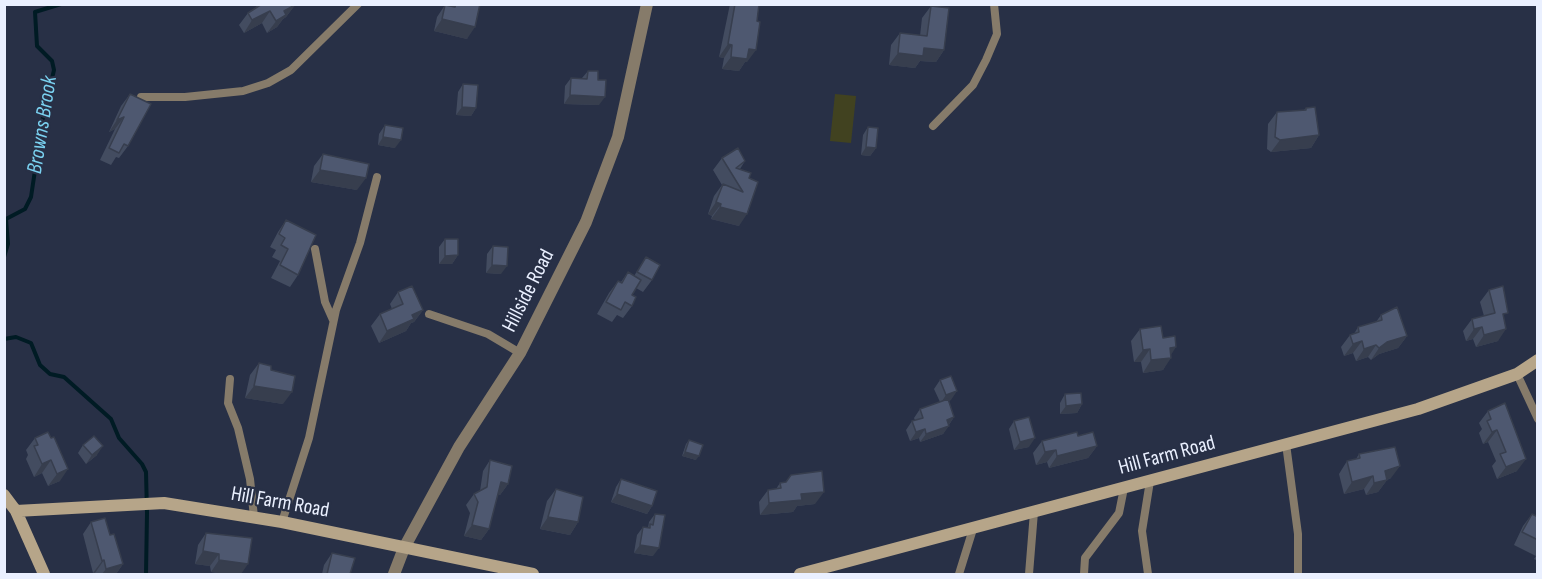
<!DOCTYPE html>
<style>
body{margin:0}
#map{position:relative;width:1542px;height:579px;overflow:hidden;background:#283046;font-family:"Sofia Sans Condensed",sans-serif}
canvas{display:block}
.frame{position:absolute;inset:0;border:6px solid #eaf0ff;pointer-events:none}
</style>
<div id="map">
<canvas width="1542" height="579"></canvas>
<div class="frame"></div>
</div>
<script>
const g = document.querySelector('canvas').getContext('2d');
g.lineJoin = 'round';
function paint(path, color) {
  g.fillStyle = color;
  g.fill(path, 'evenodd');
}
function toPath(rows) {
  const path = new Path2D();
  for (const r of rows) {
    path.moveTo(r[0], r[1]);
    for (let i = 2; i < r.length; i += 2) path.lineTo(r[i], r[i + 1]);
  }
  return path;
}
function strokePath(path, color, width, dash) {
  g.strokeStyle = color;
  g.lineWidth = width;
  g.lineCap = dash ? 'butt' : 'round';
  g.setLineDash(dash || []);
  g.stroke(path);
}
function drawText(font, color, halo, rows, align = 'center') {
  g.font = font + ' "Sofia Sans Condensed",sans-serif';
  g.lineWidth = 4.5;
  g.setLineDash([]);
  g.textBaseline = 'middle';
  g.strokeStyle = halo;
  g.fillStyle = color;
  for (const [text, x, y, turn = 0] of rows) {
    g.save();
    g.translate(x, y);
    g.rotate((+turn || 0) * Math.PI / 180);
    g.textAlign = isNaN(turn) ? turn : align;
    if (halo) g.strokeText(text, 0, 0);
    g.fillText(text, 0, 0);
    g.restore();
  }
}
const green = toPath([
 [835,94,856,96,851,143,830,141]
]);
const stream = toPath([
 [4,257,8,244,6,219,25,209,31,197,43,117,54,70,52,61,37,46,35,12,61,4],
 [4,339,16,337,31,343,40,365,50,374,64,377,111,419,119,438,142,464,146,472,147,513,146,574]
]);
const service = toPath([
 [141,97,185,97,243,91,268,83,291,70,358,4],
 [933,126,973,85,986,60,997,34,994,4],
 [315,249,325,302,333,320],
 [429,314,488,334,520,353],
 [1517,374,1538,419],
 [230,379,228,403,238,428,250,479,254,517],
 [1286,444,1298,534,1298,574],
 [282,522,309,438,336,310,360,243,377,177],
 [959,574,973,529],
 [1029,574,1034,512],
 [1084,574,1085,558,1119,513,1124,488],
 [1148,574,1142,531,1150,481]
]);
const minor = toPath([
 [394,574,404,548,459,447,520,353,586,222,618,137,647,4]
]);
const secondary = toPath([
 [4,495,16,511,44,574],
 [16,511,164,503,282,522,533,574],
 [800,574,1418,409,1517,374,1538,360]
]);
const wall = toPath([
 [255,4,294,4,295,5,286,17,283,19,277,27,267,33,262,23,244,33,239,25,248,13,257,7],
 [450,4,480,4,467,39,434,31,437,17,445,5,450,6],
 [730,4,759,4,747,62,745,62,739,71,722,69,724,58,719,57],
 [931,6,944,50,936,62,920,61,915,68,889,65,891,45,900,33,920,36,922,18],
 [588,71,598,80,599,105,564,104,565,86,571,78,582,78],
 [463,84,476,108,471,116,456,115,458,92],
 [130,94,128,146,119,158,116,157,111,165,100,160,115,129,109,132,121,106],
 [1306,108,1319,135,1311,148,1271,152,1267,149,1268,124,1277,112,1304,110],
 [385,125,395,148,378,145,379,134],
 [868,127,876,148,870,156,861,155,863,135],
 [323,154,357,190,311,182,314,166],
 [722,158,745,161,740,169,749,178,739,226,711,219,712,216,708,214,714,196,722,185,713,170],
 [286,220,298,275,290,287,271,278,280,261,272,257,276,250,270,247,278,232],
 [445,239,458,255,452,264,439,264,439,247],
 [493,246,501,274,486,273,487,254],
 [646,257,652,280,643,292,636,288,632,295,632,306,623,318,617,315,612,322,597,314,609,293,618,281,621,282,628,272,634,276],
 [1489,290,1504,319,1498,341,1476,347,1473,339,1466,341,1463,331,1472,319,1484,316,1480,302],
 [398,292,423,310,414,322,411,323,406,331,379,343,371,326,380,314,392,309,390,304],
 [1381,315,1407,336,1398,348,1379,354,1371,360,1368,357,1356,361,1353,353,1344,356,1341,347,1350,335,1354,334,1358,327,1376,322],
 [1140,329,1163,338,1171,355,1163,370,1143,373,1141,362,1134,362,1131,341],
 [259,363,271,370,283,404,245,398,250,375],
 [940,380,951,400,948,401,954,417,943,434,920,442,919,438,910,441,906,430,912,421,915,420,914,418,920,409,940,402,934,389],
 [1065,394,1082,404,1077,413,1060,414,1060,403],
 [1488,411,1517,471,1497,479,1492,466,1496,461,1488,442,1483,444,1479,433,1482,429,1479,423],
 [1014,421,1029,447,1014,450,1009,429],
 [48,432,60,481,48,486,42,473,34,477,26,459,28,455,26,450,35,438],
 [1078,436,1097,446,1088,458,1049,468,1047,462,1036,465,1033,453,1042,441],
 [689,440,696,460,682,456,686,444],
 [83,445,97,455,86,464,78,453],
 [1359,454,1391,478,1387,480,1378,492,1366,495,1364,489,1344,494,1339,474,1347,461,1356,459],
 [490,460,508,484,500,495,498,494,489,529,481,540,464,536,470,513,466,505,474,494,480,491,483,471],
 [621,479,652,506,647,514,611,502,616,487],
 [780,483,815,504,797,506,793,512,760,515,759,502,768,490,776,489],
 [556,489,578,522,570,535,540,529,547,501],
 [655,514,653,556,634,553,637,535,643,527,648,528,649,522],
 [1532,514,1538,517,1538,561,1534,559,1536,556,1514,545,1523,526],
 [91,522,110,535,123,564,116,574,96,574,95,573,93,573,83,534],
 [206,533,241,574,226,574,211,572,210,566,195,564,198,545],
 [332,553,350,574,322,574,324,565]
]);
const shadedWall = toPath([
 [295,5,286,17,283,19,277,27,267,33,284,11],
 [270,11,262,23,244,33,252,20],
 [442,19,475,27,467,39,434,31],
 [728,44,732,45,724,58,719,57],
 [924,48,944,50,936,62,920,61,915,68,889,65,898,53],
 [749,49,756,50,747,62,745,62,739,71,722,69,731,57],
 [570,95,605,97,599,105,564,104],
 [462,107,476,108,471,116,456,115],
 [124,117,115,129,109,132,117,120],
 [1319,135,1311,148,1271,152,1280,140],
 [383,137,401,140,395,148,378,145],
 [866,147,876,148,870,156,861,155],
 [320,170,366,178,357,190,311,182],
 [716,202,721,204,712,216,708,214],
 [720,207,747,214,739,226,711,219],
 [458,255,452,264,439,264,445,256],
 [492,265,507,266,501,274,486,273],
 [423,310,414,322,411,323,406,331,379,343,387,331,412,315],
 [1482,327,1473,339,1466,341,1474,329],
 [1506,329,1498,341,1476,347,1484,335],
 [1407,336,1398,348,1379,354,1371,360,1379,348,1387,342],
 [1362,341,1353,353,1344,356,1353,344],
 [1376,345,1368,357,1356,361,1364,349],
 [1176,347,1169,358,1171,358,1163,370,1143,373,1151,360,1170,348],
 [1150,349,1141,362,1134,362,1143,350],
 [254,386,292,392,283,404,245,398],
 [957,391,951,400,940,404,946,395],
 [1082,404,1077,413,1060,414,1066,406],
 [954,417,948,426,947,420],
 [949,426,943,434,920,442,926,434],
 [925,429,919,438,910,441,916,432],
 [1497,430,1488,442,1483,444,1492,432],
 [1035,438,1029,447,1014,450,1020,442],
 [103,446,97,455,86,464,92,455],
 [1097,446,1088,458,1049,468,1057,456],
 [1056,450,1047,462,1036,465,1045,452],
 [685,452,699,456,696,460,682,456],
 [1526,459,1517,471,1497,479,1506,467],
 [51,460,42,473,34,477,42,464],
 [1400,466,1391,478,1384,481,1387,480,1378,492,1366,495,1374,483,1385,471],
 [68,469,60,481,48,486,57,474],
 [1373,476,1364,489,1344,494,1352,482],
 [501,482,508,484,500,495,493,493],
 [824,492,815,504,797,506,793,512,760,515,769,503,801,494],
 [617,494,652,506,647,514,611,502],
 [548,517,578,522,570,535,540,529],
 [472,525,489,529,481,540,464,536],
 [640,545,659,548,653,556,634,553],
 [203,551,219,554,210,566,195,564],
 [104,560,95,573,93,573,102,561],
 [219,560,248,564,241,574,226,574,211,572],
 [123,564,116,574,102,574,106,569]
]);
const building = toPath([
 [262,4,294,4,295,5,284,11,286,15,276,21,270,11,252,20,248,13,262,4],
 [456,4,480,4,475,27,442,19,445,5,455,7,456,4],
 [735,4,759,4,757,21,760,22,756,50,749,49,747,59,731,57,732,45,728,44,735,4],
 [931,6,949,8,944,50,924,48,923,56,898,53,900,33,927,36,931,6],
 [588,71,598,71,598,80,606,80,605,97,570,95,571,78,587,79,588,71],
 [463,84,478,85,476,108,462,107,463,84],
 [130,94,151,104,128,146,124,144,119,153,109,148,124,117,117,120,130,94],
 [1315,107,1319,135,1280,140,1275,137,1277,112,1306,110,1306,108,1315,107],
 [385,125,403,128,401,140,383,137,385,125],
 [868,127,878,128,876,148,866,147,868,127],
 [738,148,745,161,736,168,751,173,749,178,758,182,747,214,720,207,721,204,716,202,723,184,743,192,722,158,738,148],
 [323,154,369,164,366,178,320,170,323,154],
 [286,220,316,235,298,275,280,265,288,249,281,245,285,238,279,234,286,220],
 [445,239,458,239,458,255,445,256,445,239],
 [493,246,508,247,507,266,492,265,493,246],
 [646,257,660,265,652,280,637,272,646,257],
 [628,272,641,280,632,295,636,297,632,306,625,302,621,310,606,302,618,281,622,283,628,272],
 [412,286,423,310,412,315,414,319,387,331,380,314,403,304,398,292,412,286],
 [1503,286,1508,313,1503,314,1506,329,1484,335,1482,327,1474,329,1472,319,1495,313,1489,290,1503,286],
 [1397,307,1407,336,1387,342,1379,348,1376,345,1364,349,1362,341,1353,344,1350,335,1359,332,1358,327,1382,320,1381,315,1397,307],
 [1161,326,1163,338,1175,336,1176,347,1170,348,1171,358,1151,360,1150,349,1143,350,1140,329,1161,326],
 [259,363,271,366,271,370,295,376,292,392,254,386,259,363],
 [951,376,957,391,946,395,940,380,951,376],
 [1081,393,1082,404,1066,406,1065,394,1081,393],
 [948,399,954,417,947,420,949,426,926,434,925,429,916,432,912,421,923,418,920,409,948,399],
 [1505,403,1526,459,1506,467,1500,454,1506,452,1497,430,1492,432,1487,421,1491,419,1488,411,1505,403],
 [1029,417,1035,438,1020,442,1014,421,1029,417],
 [48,432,51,438,54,437,68,469,57,474,51,460,42,464,34,446,38,445,35,438,48,432],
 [1077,432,1078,436,1093,432,1097,446,1057,456,1056,450,1045,452,1042,441,1077,432],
 [94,436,103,446,92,455,83,445,94,436],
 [689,440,703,445,699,456,685,452,689,440],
 [1395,447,1400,466,1385,471,1387,480,1374,483,1373,476,1352,482,1347,461,1360,458,1359,454,1395,447],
 [490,460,512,466,508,484,501,482,489,529,472,525,478,502,474,494,487,487,490,460],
 [822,471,824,492,801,494,802,500,769,503,768,490,781,488,780,483,786,482,791,475,822,471],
 [621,479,657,491,652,506,617,494,621,479],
 [556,489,583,497,578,522,548,517,556,489],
 [655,514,665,515,659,548,640,545,643,527,650,528,650,524,653,525,655,514],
 [1532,514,1538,517,1538,540,1522,532,1532,514],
 [105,518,110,535,114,534,123,564,106,569,104,560,102,561,91,522,105,518],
 [206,533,252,538,248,564,219,560,219,554,203,551,206,533],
 [332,553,355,558,350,574,327,574,332,553]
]);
const streetNames = [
 ["Hillside Road",529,291,-63],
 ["Hill Farm Road",1167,456,-15],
 ["Hill Farm Road",280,503,10]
];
const waterNames = [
 ["Browns Brook",43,125,-81]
];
paint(green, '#414220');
strokePath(stream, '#001b24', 4);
strokePath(service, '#867b6a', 8);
strokePath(minor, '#867b6a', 12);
strokePath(secondary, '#b6a589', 12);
paint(wall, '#434c60');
paint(shadedWall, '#373e4e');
paint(building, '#4e5870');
strokePath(building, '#373e4e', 1.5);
drawText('21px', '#eaf0ff', '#283046', streetNames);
drawText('italic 22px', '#7ad1f0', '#283046', waterNames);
</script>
